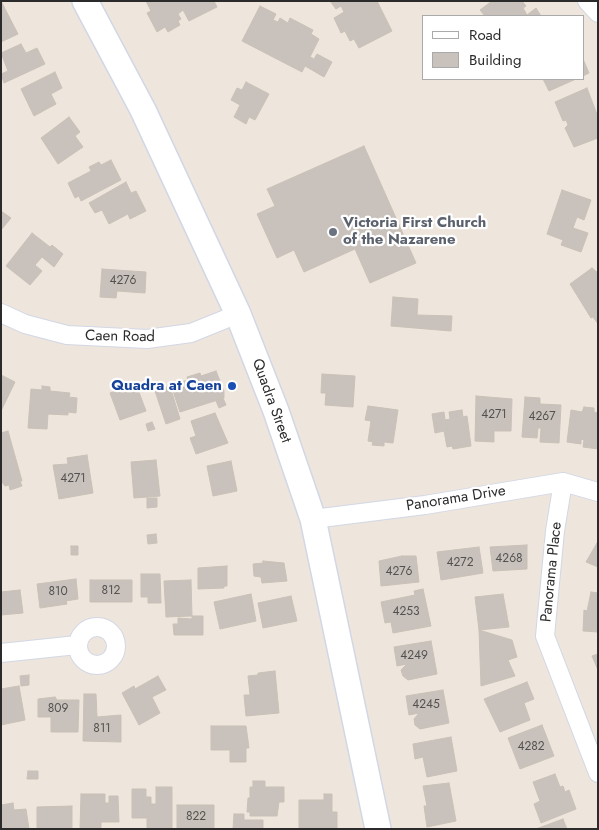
<!DOCTYPE html>
<style>
body{margin:0}
#map{position:relative;width:599px;height:830px;overflow:hidden;background:#eee5dd;font-family:Jost,sans-serif}
canvas{display:block}
.frame{position:absolute;inset:0;border:2px solid #2b2b2b;pointer-events:none}
.legend{position:absolute;left:422px;top:15px;width:162px;height:65px;box-sizing:border-box;background:#fff;border:1px solid #aaa;margin:0;padding:6px 9px;list-style:none;font-size:15px;color:#2b2b2b}
.legend li{display:flex;align-items:center;gap:10px;height:25px}
.legend b{width:25px;border:1px solid #aaa}
</style>
<div id="map">
<canvas width="599" height="830"></canvas>
<div class="frame"></div>
<ul class="legend">
<li><b style="height:6px;background:#fff"></b>Road</li>
<li><b style="height:14px;background:#c9c2bc"></b>Building</li>
</ul>
</div>
<script>
const g = document.querySelector('canvas').getContext('2d');
g.lineJoin = 'round';
function paint(path, color) {
  g.fillStyle = color;
  g.fill(path, 'evenodd');
}
function toPath(rows) {
  const path = new Path2D();
  for (const r of rows) {
    if (r.length === 3) {
      path.moveTo(r[0] + r[2], r[1]);
      path.arc(r[0], r[1], r[2], 0, 2 * Math.PI);
      continue;
    }
    path.moveTo(r[0], r[1]);
    for (let i = 2; i < r.length; i += 2) path.lineTo(r[i], r[i + 1]);
  }
  return path;
}
function strokePath(path, color, width, dash) {
  g.strokeStyle = color;
  g.lineWidth = width;
  g.lineCap = dash ? 'butt' : 'round';
  g.setLineDash(dash || []);
  g.stroke(path);
}
function drawText(font, color, halo, rows, align = 'center') {
  g.font = font + ' Jost,sans-serif';
  g.lineWidth = 4.5;
  g.setLineDash([]);
  g.textBaseline = 'middle';
  g.strokeStyle = halo;
  g.fillStyle = color;
  for (const [text, x, y, turn = 0] of rows) {
    g.save();
    g.translate(x, y);
    g.rotate((+turn || 0) * Math.PI / 180);
    g.textAlign = isNaN(turn) ? turn : align;
    if (halo) g.strokeText(text, 0, 0);
    g.fillText(text, 0, 0);
    g.restore();
  }
}
const building = toPath([
 [146,1,214,1,217,7,189,21,183,10,178,14,181,19,178,21,180,25,168,32,165,27,157,32,147,13,151,11,146,1],
 [330,1,377,1,392,31,359,48,354,39,350,41,345,31,341,33,334,18,344,12,341,6,336,9,330,1],
 [492,1,522,1,526,6,523,8,527,15,536,8,541,16,485,16,480,10,492,1],
 [2,3,18,34,1,42,1,4,2,3],
 [260,6,276,14,273,20,278,22,280,18,288,23,290,18,313,30,311,34,319,39,310,57,314,59,317,54,332,62,324,77,305,66,302,72,242,41,260,6],
 [21,44,26,53,37,48,45,64,4,83,1,74,8,71,1,53,21,44],
 [583,59,589,73,583,76,583,59],
 [55,72,62,88,51,94,56,104,34,116,21,89,55,72],
 [543,79,576,79,549,91,543,79],
 [246,82,269,94,255,120,249,117,246,124,234,117,240,105,231,100,237,88,242,90,246,82],
 [587,88,598,117,598,138,574,147,565,128,568,125,566,120,563,121,555,102,587,88],
 [69,117,80,132,75,136,83,147,58,164,41,138,69,117],
 [364,146,416,263,370,283,355,249,304,272,294,250,277,258,257,214,275,206,267,189,364,146],
 [111,160,121,180,81,201,79,196,75,198,68,183,91,171,89,167,99,162,101,165,111,160],
 [126,182,131,193,136,191,146,211,130,219,128,214,109,224,102,210,95,213,89,203,126,182],
 [562,190,591,200,584,220,577,217,573,228,588,233,581,252,561,245,563,240,547,234,562,190],
 [1,211,11,218,1,230,1,211],
 [32,233,50,247,52,245,63,254,54,267,42,257,35,265,42,271,30,285,6,266,32,233],
 [592,268,598,273,598,324,593,317,591,318,570,284,592,268],
 [102,269,146,272,145,293,117,291,116,298,100,297,102,269],
 [393,297,418,299,417,315,452,316,451,331,391,326,393,297],
 [216,371,224,391,224,398,180,412,171,385,188,380,187,377,200,373,201,376,216,371],
 [322,374,355,376,353,407,325,405,326,393,321,393,322,374],
 [1,375,15,382,1,411,1,375],
 [132,382,136,384,146,411,120,420,110,393,125,388,127,384,132,382],
 [42,386,50,387,50,391,70,393,69,397,77,398,76,413,68,412,68,415,48,414,47,429,28,428,31,389,42,390,42,386],
 [170,386,180,419,166,424,155,391,170,386],
 [476,396,512,399,511,431,494,431,494,442,475,441,476,396],
 [525,397,540,398,540,404,561,405,559,443,540,442,541,428,538,428,537,438,522,437,525,397],
 [223,398,226,405,219,408,216,401,223,398],
 [368,406,398,410,393,443,384,442,384,446,372,445,373,442,368,441,371,421,365,420,368,406],
 [584,407,594,408,594,412,598,413,598,449,583,447,584,440,581,439,581,444,567,442,571,410,582,412,584,407],
 [462,410,463,417,467,416,471,446,453,449,452,446,447,447,444,431,435,433,432,414,444,412,445,420,450,419,449,412,462,410],
 [215,413,228,443,196,454,190,438,196,436,191,421,215,413],
 [152,422,155,429,148,431,146,424,152,422],
 [8,431,22,481,20,481,22,486,10,490,9,485,5,486,1,481,1,433,8,431],
 [87,455,93,493,59,499,53,465,68,464,67,458,87,455],
 [156,460,160,496,134,498,131,462,156,460],
 [231,461,237,491,213,496,207,466,231,461],
 [147,498,157,498,157,507,147,508,147,498],
 [156,534,157,543,148,544,147,535,156,534],
 [597,543,598,543,598,567,586,562,597,543],
 [527,545,527,569,493,571,490,547,527,545],
 [71,546,78,546,78,555,71,555,71,546],
 [479,547,483,573,441,580,437,552,479,547],
 [402,556,416,556,419,582,381,586,379,561,402,556],
 [263,561,284,563,287,581,262,583,261,577,254,576,253,564,263,563,263,561],
 [227,566,227,586,224,586,224,588,198,589,198,568,227,566],
 [141,574,160,574,161,603,148,603,148,597,141,597,141,574],
 [76,579,78,599,66,601,67,604,40,608,37,584,76,579],
 [90,580,132,580,132,602,90,602,90,580],
 [191,580,192,616,166,617,164,581,191,580],
 [423,589,431,626,393,633,391,622,385,623,381,602,415,595,414,591,423,589],
 [20,590,23,613,1,615,1,592,20,590],
 [591,592,598,593,598,632,583,631,584,610,587,611,591,592],
 [251,594,256,621,220,629,214,602,251,594],
 [503,594,509,627,479,630,475,597,503,594],
 [291,596,297,621,263,628,258,603,291,596],
 [192,616,203,616,203,635,174,635,173,624,178,624,178,618,192,619,192,616],
 [479,630,512,640,517,657,508,660,515,676,481,686,479,630],
 [431,641,437,674,408,680,403,676,401,670,407,664,397,666,394,647,431,641],
 [598,654,598,670,592,656,598,654],
 [275,671,279,713,246,716,244,695,250,695,248,676,258,675,258,673,275,671],
 [29,675,29,685,21,686,20,676,29,675],
 [158,676,166,690,152,697,160,713,139,725,122,693,134,686,135,689,158,676],
 [527,682,534,699,524,703,530,720,500,732,484,699,527,682],
 [19,686,25,720,1,725,1,689,19,686],
 [443,690,449,723,420,729,415,725,414,719,419,713,409,715,406,696,443,690],
 [84,694,96,694,97,717,121,715,121,742,83,741,84,694],
 [55,697,57,700,79,700,78,732,51,732,51,717,38,717,38,699,55,697],
 [542,725,554,756,520,769,508,738,542,725],
 [211,726,246,726,249,748,246,748,246,762,230,762,230,750,211,750,211,726],
 [451,737,457,771,427,777,423,757,415,759,413,744,451,737],
 [28,771,38,771,38,779,27,779,28,771],
 [555,774,560,787,563,786,565,792,569,790,576,809,541,823,534,804,540,801,533,782,555,774],
 [253,781,265,781,265,787,284,787,284,802,279,802,277,816,250,816,250,812,247,812,248,798,250,798,250,787,253,787,253,781],
 [449,783,456,821,427,827,424,806,427,806,423,786,449,783],
 [156,787,172,787,172,829,147,829,147,818,132,818,132,789,146,789,146,797,151,797,151,804,156,804,156,787],
 [81,794,105,794,105,803,109,803,109,796,118,796,119,822,101,822,101,829,80,829,81,794],
 [324,794,332,794,332,812,337,812,337,828,299,828,299,800,324,800,324,794],
 [13,803,14,810,26,809,29,829,1,829,1,805,13,803],
 [177,805,214,805,214,829,177,829,177,805],
 [72,806,72,829,37,829,37,807,72,806],
 [234,814,244,814,244,820,263,820,263,829,233,829,234,814],
 [563,819,567,829,536,829,563,819]
]);
const street = toPath([
 [587,1,598,13],
 [1,313,25,324,67,335,147,339,191,333,238,314],
 [563,482,555,531,545,636,598,773],
 [313,519,425,505,563,482,598,492],
 [97,646,19],
 [1,653,77,645]
]);
const secondary = toPath([
 [85,1,143,110,238,314,276,411,313,519,378,829]
]);
const markers = [
 [333,232,5,"#6b7280"],
 [232,386,5,"#1a4fb4"]
];
const numberNames = [
 ["4276",123,281],
 ["4271",494,415],
 ["4267",542,417],
 ["4271",73,479],
 ["4268",509,559],
 ["4272",460,563],
 ["4276",399,572],
 ["812",111,591],
 ["810",58,592],
 ["4253",406,612],
 ["4249",414,656],
 ["4245",426,705],
 ["809",58,709],
 ["811",102,729],
 ["4282",531,747],
 ["822",196,817]
];
const worshipNames = [
 ["Victoria First Church",343,223],
 ["of the Nazarene",343,240]
];
const streetNames = [
 ["Caen Road",120,337,1],
 ["Quadra Street",271,401,70],
 ["Panorama Drive",456,499,-9],
 ["Panorama Place",552,572,-84]
];
const transitNames = [
 ["Quadra at Caen",222,386]
];
paint(building, '#c9c2bc');
strokePath(building, '#c9c1b6', 1);
strokePath(street, '#d2d7e5', 20);
strokePath(secondary, '#d2d7e5', 28);
strokePath(street, '#fff', 18);
strokePath(secondary, '#fff', 25);
for (const [x, y, r, color] of markers) {
  const dot = new Path2D();
  dot.arc(x, y, r, 0, 2 * Math.PI);
  g.fillStyle = color;
  g.fill(dot);
  strokePath(dot, '#fff', 2);
}
drawText('12px', '#52514f', null, numberNames);
drawText('bold 15px', '#5b616d', '#fff', worshipNames, 'left');
drawText('15px', '#2b2b2b', '#fff', streetNames);
drawText('bold 15px', '#164399', '#fff', transitNames, 'right');
</script>
